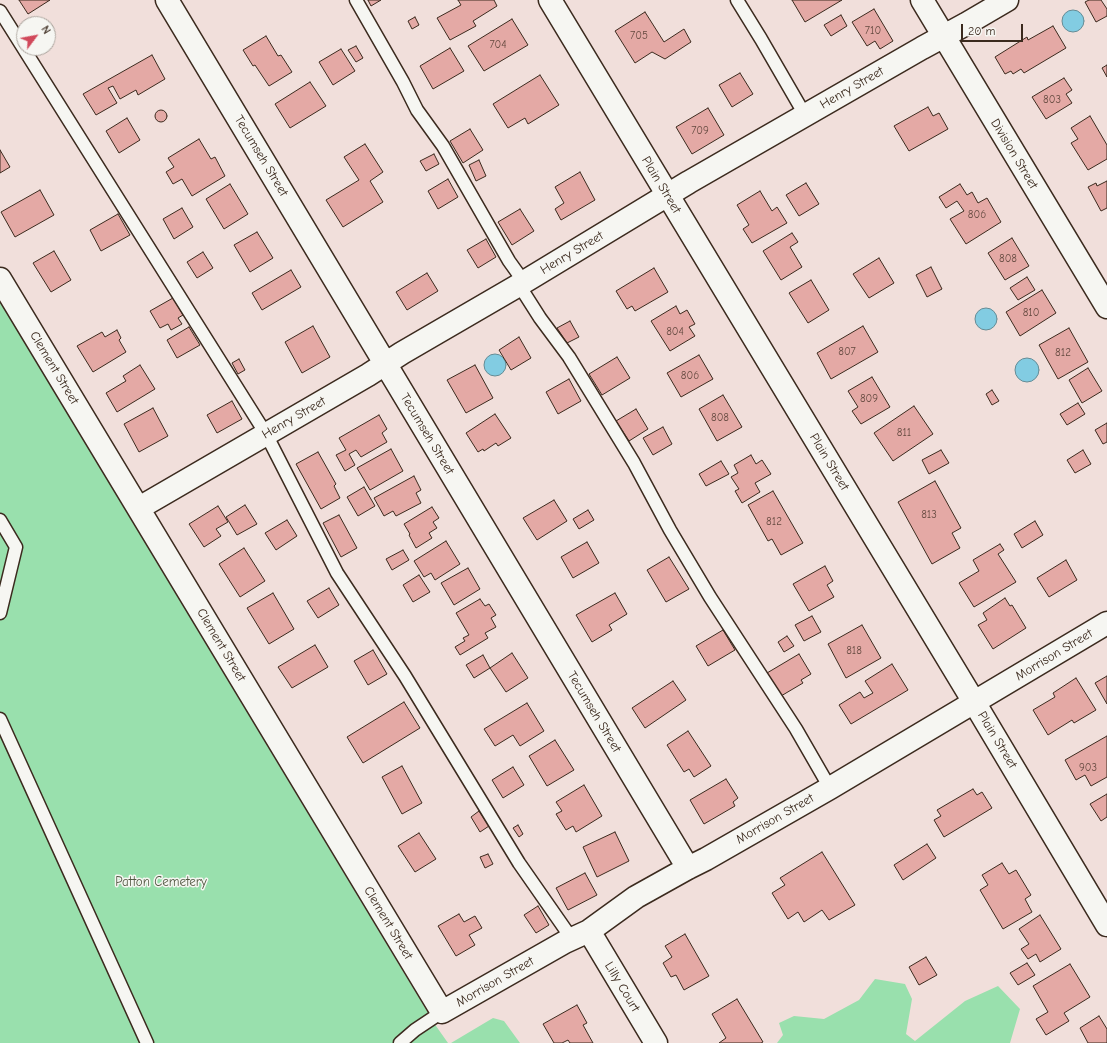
<!DOCTYPE html>
<style>
body{margin:0}
#map{position:relative;width:1107px;height:1043px;overflow:hidden;background:#f1dfdb;font-family:"Comic Neue",sans-serif}
canvas{display:block}
.north{position:absolute;left:16px;top:16px;width:40px;height:40px;box-sizing:border-box;background:#f6f6f2;border:1px solid #aba49d;border-radius:50%;rotate:58deg;font-size:11px;font-weight:700;line-height:16px;text-align:center;color:#3b2a1e}
.north::after{content:'';display:block;margin:auto;width:14px;height:18px;background:#d1495b;clip-path:polygon(50% 0,100% 100%,50% 72%,0 100%)}
.scale{position:absolute;left:961px;top:24px;width:62px;height:18px;box-sizing:border-box;border:2px solid #3b2a1e;border-top:0;padding-left:5px;font-size:12px;line-height:14px;white-space:nowrap;color:#3b2a1e;-webkit-text-stroke:3px #f6f6f2;paint-order:stroke}
</style>
<div id="map">
<canvas width="1107" height="1043"></canvas>
<div class="north">N</div>
<div class="scale">20 m</div>
</div>
<script>
const g = document.querySelector('canvas').getContext('2d');
g.lineJoin = 'round';
function paint(path, color) {
  g.fillStyle = color;
  g.fill(path, 'evenodd');
}
function toPath(rows) {
  const path = new Path2D();
  for (const r of rows) {
    if (r.length === 3) {
      path.moveTo(r[0] + r[2], r[1]);
      path.arc(r[0], r[1], r[2], 0, 2 * Math.PI);
      continue;
    }
    path.moveTo(r[0], r[1]);
    for (let i = 2; i < r.length; i += 2) path.lineTo(r[i], r[i + 1]);
  }
  return path;
}
function strokePath(path, color, width, dash) {
  g.strokeStyle = color;
  g.lineWidth = width;
  g.lineCap = dash ? 'butt' : 'round';
  g.setLineDash(dash || []);
  g.stroke(path);
}
function drawText(font, color, halo, rows, align = 'center') {
  g.font = font + ' "Comic Neue",sans-serif';
  g.lineWidth = 3;
  g.setLineDash([]);
  g.textBaseline = 'middle';
  g.strokeStyle = halo;
  g.fillStyle = color;
  for (const [text, x, y, turn = 0] of rows) {
    g.save();
    g.translate(x, y);
    g.rotate((+turn || 0) * Math.PI / 180);
    g.textAlign = isNaN(turn) ? turn : align;
    if (halo) g.strokeText(text, 0, 0);
    g.fillText(text, 0, 0);
    g.restore();
  }
}
const green = toPath([
 [0,302,436,1026,448,1043,0,1043],
 [875,979,905,984,912,999,906,1034,915,1041,965,1001,998,986,1020,1009,1010,1043,777,1043,783,1035,779,1023,794,1016,824,1019,859,1000],
 [493,1018,504,1021,520,1043,451,1043]
]);
const water = toPath([
 [1073,21,11],
 [986,319,11],
 [495,365,11],
 [1027,370,12]
]);
const building = toPath([
 [19,0,50,0,28,14,19,0],
 [368,0,381,0,371,6,368,0],
 [458,0,494,0,497,6,473,21,476,26,450,40,437,18,461,5,458,0],
 [792,0,842,0,805,22,792,0],
 [1089,0,1101,0,1107,9,1107,16,1096,22,1085,2,1089,0],
 [874,9,893,41,880,49,875,41,867,46,852,22,874,9],
 [645,12,664,42,684,29,691,42,665,59,652,52,635,63,615,31,645,12],
 [841,15,847,26,831,36,824,25,841,15],
 [415,17,419,25,412,29,408,21,415,17],
 [512,19,528,45,484,71,468,46,512,19],
 [1053,26,1066,48,1024,73,1021,69,1013,74,1011,71,1005,74,995,57,1027,37,1028,40,1053,26],
 [266,36,278,56,281,55,292,72,269,86,255,65,253,66,243,50,266,36],
 [356,46,363,58,356,62,348,50,356,46],
 [450,48,464,71,433,89,420,66,450,48],
 [341,49,355,71,333,85,319,62,341,49],
 [152,55,165,79,138,95,136,90,120,99,113,86,108,88,117,103,96,115,83,94,152,55],
 [1107,65,1107,77,1102,68,1107,65],
 [740,73,753,94,732,107,719,85,740,73],
 [540,75,559,105,528,124,525,118,508,128,493,104,540,75],
 [1064,78,1072,90,1066,94,1072,103,1046,119,1032,97,1064,78],
 [310,82,326,106,290,128,275,104,310,82],
 [928,107,933,116,939,113,948,129,909,151,894,126,928,107],
 [708,108,724,135,692,154,676,127,708,108],
 [161,116,6],
 [1090,116,1107,145,1107,159,1088,170,1071,143,1078,139,1071,128,1090,116],
 [127,118,140,140,119,153,106,131,127,118],
 [470,129,483,150,463,163,450,141,470,129],
 [199,139,211,159,215,157,225,176,192,196,182,179,173,184,166,172,174,167,168,158,199,139],
 [365,144,383,172,370,181,383,202,343,227,326,200,359,180,344,157,365,144],
 [0,150,10,167,0,173,0,150],
 [434,154,439,164,426,171,420,161,434,154],
 [479,160,486,176,476,181,469,165,479,160],
 [580,172,595,200,561,220,555,209,564,203,555,187,580,172],
 [448,179,458,197,438,209,428,191,448,179],
 [1107,181,1107,208,1101,211,1088,187,1096,183,1097,186,1107,181],
 [806,183,819,204,799,216,786,195,806,183],
 [230,184,248,214,224,229,206,199,230,184],
 [960,184,967,195,972,192,978,203,987,198,1001,222,966,244,950,219,964,211,957,201,946,208,939,197,960,184],
 [40,190,54,215,15,237,1,212,40,190],
 [760,191,772,211,777,207,787,223,752,243,743,229,749,225,737,205,760,191],
 [182,208,193,227,174,239,163,219,182,208],
 [520,209,534,231,512,245,498,222,520,209],
 [118,214,130,235,101,251,90,230,118,214],
 [257,232,273,258,250,272,234,245,257,232],
 [792,233,798,242,790,247,802,267,781,280,763,251,792,233],
 [1012,238,1029,266,1005,280,988,253,1012,238],
 [486,239,496,257,478,268,467,250,486,239],
 [54,251,71,280,51,292,33,263,54,251],
 [203,252,213,268,197,278,187,262,203,252],
 [879,258,894,283,869,298,853,274,879,258],
 [931,267,942,289,927,297,916,275,931,267],
 [654,268,668,292,635,311,632,306,627,309,616,291,654,268],
 [291,270,301,287,262,310,252,293,291,270],
 [427,273,438,291,407,310,396,292,427,273],
 [1027,277,1035,290,1018,300,1010,288,1027,277],
 [811,280,829,310,808,323,789,293,811,280],
 [1042,290,1056,313,1020,336,1006,312,1042,290],
 [173,298,183,315,178,318,182,324,171,330,168,324,160,328,150,311,173,298],
 [676,306,680,314,687,310,695,324,689,327,695,336,670,351,651,321,676,306],
 [570,321,579,337,567,343,557,328,570,321],
 [313,326,330,357,302,373,285,342,313,326],
 [863,326,878,352,831,379,817,353,863,326],
 [189,327,200,345,177,358,167,340,189,327],
 [1069,328,1088,362,1058,379,1039,345,1069,328],
 [117,330,121,338,119,340,126,352,93,372,77,346,102,332,105,337,117,330],
 [519,337,531,358,511,370,499,350,519,337],
 [699,355,713,379,681,397,667,373,699,355],
 [617,357,630,378,602,395,589,374,617,357],
 [239,359,245,370,238,374,232,363,239,359],
 [140,365,155,389,117,412,106,393,126,381,123,376,140,365],
 [475,365,493,398,466,413,447,380,475,365],
 [1088,368,1102,391,1082,403,1069,380,1088,368],
 [872,377,890,407,861,424,852,411,858,407,848,391,872,377],
 [569,379,581,401,558,414,546,392,569,379],
 [992,390,999,401,992,405,986,394,992,390],
 [723,395,742,427,717,441,699,409,723,395],
 [232,401,242,419,217,433,207,415,232,401],
 [1078,403,1085,414,1067,425,1060,414,1078,403],
 [914,406,933,434,893,461,874,433,914,406],
 [153,408,168,436,139,452,124,424,153,408],
 [636,409,648,429,629,441,616,421,636,409],
 [495,414,511,438,498,446,496,443,484,451,483,449,478,452,466,433,495,414],
 [379,415,387,429,382,433,387,442,361,457,356,450,349,454,355,465,345,471,336,455,346,450,339,438,379,415],
 [1107,423,1107,442,1103,444,1095,430,1107,423],
 [663,427,672,444,653,455,643,438,663,427],
 [391,449,403,471,370,490,357,468,391,449],
 [941,450,949,463,929,474,922,460,941,450],
 [1083,450,1091,464,1075,473,1067,460,1083,450],
 [318,452,336,484,334,486,340,498,321,509,296,464,318,452],
 [751,455,756,464,762,460,771,474,755,483,760,492,742,503,735,491,739,489,731,477,738,473,734,465,751,455],
 [721,461,729,474,706,486,699,474,721,461],
 [414,476,421,490,416,493,421,503,396,516,393,511,384,516,374,498,414,476],
 [935,481,961,528,952,533,960,548,932,564,898,502,935,481],
 [364,487,375,506,358,516,347,497,364,487],
 [773,491,803,543,781,555,772,539,768,541,748,505,773,491],
 [554,500,567,521,537,540,523,518,554,500],
 [245,505,257,524,237,535,226,517,245,505],
 [218,506,228,522,216,529,221,536,204,547,189,524,218,506],
 [432,507,439,518,433,522,437,528,429,533,432,538,416,548,409,535,410,534,404,524,432,507],
 [588,510,594,520,579,529,573,519,588,510],
 [339,515,357,548,341,557,323,523,339,515],
 [287,520,297,536,276,550,265,533,287,520],
 [1035,521,1043,535,1022,548,1014,534,1035,521],
 [446,541,460,564,435,580,431,573,424,577,414,561,446,541],
 [587,542,599,563,573,578,561,557,587,542],
 [1000,544,1004,550,998,554,1016,582,974,607,959,583,979,571,973,560,1000,544],
 [244,548,265,581,240,597,219,564,244,548],
 [403,550,409,560,392,570,386,559,403,550],
 [669,557,689,589,666,602,647,570,669,557],
 [1066,560,1077,580,1049,597,1037,578,1066,560],
 [825,566,833,581,827,585,834,597,809,611,793,584,825,566],
 [468,568,480,589,454,605,441,583,468,568],
 [419,575,430,592,413,602,403,585,419,575],
 [329,588,339,605,318,618,307,601,329,588],
 [273,593,294,629,269,644,247,608,273,593],
 [615,593,627,614,609,625,612,630,592,642,576,615,615,593],
 [1005,598,1010,606,1012,605,1026,628,993,649,978,625,987,620,983,613,1005,598],
 [480,599,485,606,489,604,496,615,491,618,496,627,485,633,488,638,460,655,455,647,465,641,463,638,469,635,456,613,480,599],
 [812,616,821,632,804,641,795,625,812,616],
 [862,625,881,658,846,678,828,644,862,625],
 [723,630,735,650,708,666,696,646,723,630],
 [787,636,794,646,784,652,778,642,787,636],
 [315,645,328,667,292,688,278,667,315,645],
 [373,650,387,674,368,685,354,661,373,650],
 [512,653,528,678,506,692,490,668,512,653],
 [799,654,811,674,801,680,803,683,781,696,767,673,799,654],
 [483,655,490,668,474,678,466,665,483,655],
 [892,664,908,690,851,724,839,705,860,692,864,698,873,693,865,681,892,664],
 [1107,676,1107,704,1095,683,1107,676],
 [1076,678,1096,710,1074,723,1072,720,1048,735,1033,710,1055,697,1053,693,1076,678],
 [673,681,686,700,645,728,632,708,673,681],
 [404,702,420,728,363,763,347,737,404,702],
 [527,703,544,731,520,746,513,735,495,746,484,729,527,703],
 [688,731,711,766,694,777,689,769,684,772,667,745,688,731],
 [1107,736,1107,777,1091,786,1085,775,1076,780,1065,760,1107,736],
 [555,740,574,770,547,786,529,756,555,740],
 [402,766,422,803,402,814,382,777,402,766],
 [513,767,524,785,503,798,492,780,513,767],
 [726,779,738,798,733,802,735,806,704,824,690,800,726,779],
 [584,785,602,816,576,832,573,826,566,830,556,814,562,811,556,802,584,785],
 [973,789,977,795,982,792,992,808,944,837,934,820,941,816,937,810,973,789],
 [1107,794,1107,817,1101,821,1090,804,1107,794],
 [479,811,489,826,480,832,471,817,479,811],
 [518,825,523,834,519,837,513,828,518,825],
 [615,832,629,861,597,877,583,847,615,832],
 [419,833,436,859,415,872,398,846,419,833],
 [927,844,936,858,903,880,894,865,927,844],
 [822,852,855,905,829,920,822,910,804,922,798,912,788,919,772,893,785,885,780,878,822,852],
 [488,854,493,864,485,868,480,857,488,854],
 [1002,863,1009,874,1016,870,1031,895,1025,899,1032,912,1003,929,980,890,988,885,982,875,1002,863],
 [585,873,597,895,568,910,556,888,585,873],
 [538,906,549,925,536,933,524,915,538,906],
 [459,914,464,922,475,916,482,928,469,935,475,945,456,956,438,926,459,914],
 [1040,915,1061,949,1040,962,1036,954,1028,959,1021,949,1029,944,1019,929,1040,915],
 [685,934,709,976,684,990,676,975,671,977,663,963,672,957,665,946,685,934],
 [926,957,937,975,919,985,909,967,926,957],
 [1027,963,1035,975,1018,985,1010,973,1027,963],
 [1070,964,1090,997,1064,1013,1069,1021,1046,1035,1036,1019,1048,1012,1033,986,1070,964],
 [737,999,763,1042,761,1043,719,1043,726,1038,712,1014,737,999],
 [577,1005,587,1023,583,1025,593,1043,570,1043,568,1040,562,1043,554,1043,543,1024,577,1005],
 [1099,1016,1107,1029,1107,1043,1088,1043,1080,1028,1099,1016]
]);
const lane = toPath([
 [356,0,403,82,417,110,443,146,509,261,524,282],
 [737,0,761,39,805,115],
 [0,11,266,434,337,573,405,676,519,863,572,939],
 [519,285,540,318,569,357,634,463,670,530,710,597,796,729,830,788],
 [0,520,16,547,0,613],
 [0,719,147,1043],
 [400,1043,415,1030,442,1012]
]);
const street = toPath([
 [167,0,688,868],
 [550,0,655,174,974,702,1107,925],
 [922,0,1107,307],
 [0,279,442,1012,565,942,589,931,636,897,688,868,706,859,830,788,1107,623],
 [139,508,368,375,402,353,519,285,689,182,922,48,966,24,1007,0],
 [589,931,656,1043]
]);
const numberNames = [
 ["710",873,31],
 ["705",639,36],
 ["704",498,45],
 ["803",1052,100],
 ["709",700,131],
 ["806",977,215],
 ["808",1008,259],
 ["810",1031,313],
 ["804",675,332],
 ["807",847,352],
 ["812",1063,353],
 ["806",690,376],
 ["809",869,399],
 ["808",720,418],
 ["811",904,433],
 ["813",929,515],
 ["812",774,522],
 ["818",854,651],
 ["903",1088,768]
];
const streetNames = [
 ["Henry Street",852,88,-30],
 ["Division Street",1014,154,59],
 ["Tecumseh Street",261,156,59],
 ["Plain Street",661,185,59],
 ["Henry Street",572,253,-31],
 ["Clement Street",54,368,59],
 ["Henry Street",294,418,-30],
 ["Tecumseh Street",427,434,59],
 ["Plain Street",829,462,59],
 ["Clement Street",221,645,59],
 ["Morrison Street",1054,655,-31],
 ["Tecumseh Street",594,712,59],
 ["Plain Street",997,740,59],
 ["Morrison Street",775,819,-30],
 ["Clement Street",388,923,59],
 ["Morrison Street",495,982,-30],
 ["Lilly Court",622,987,59]
];
const parkNames = [
 ["Patton Cemetery",161,882]
];
paint(green, '#99e0ad');
paint(water, '#82cce2');
strokePath(water, '#668b94', 1);
paint(building, '#e4a9a5');
strokePath(building, '#3b2a1e', 1);
strokePath(lane, '#3b2a1e', 15);
strokePath(street, '#3b2a1e', 25);
strokePath(lane, '#f6f6f2', 12);
strokePath(street, '#f6f6f2', 22);
drawText('11px', '#654a40', null, numberNames);
drawText('13px', '#3b2a1e', '#f6f6f2', streetNames);
drawText('13px', '#525842', '#f6f6f2', parkNames);
</script>
